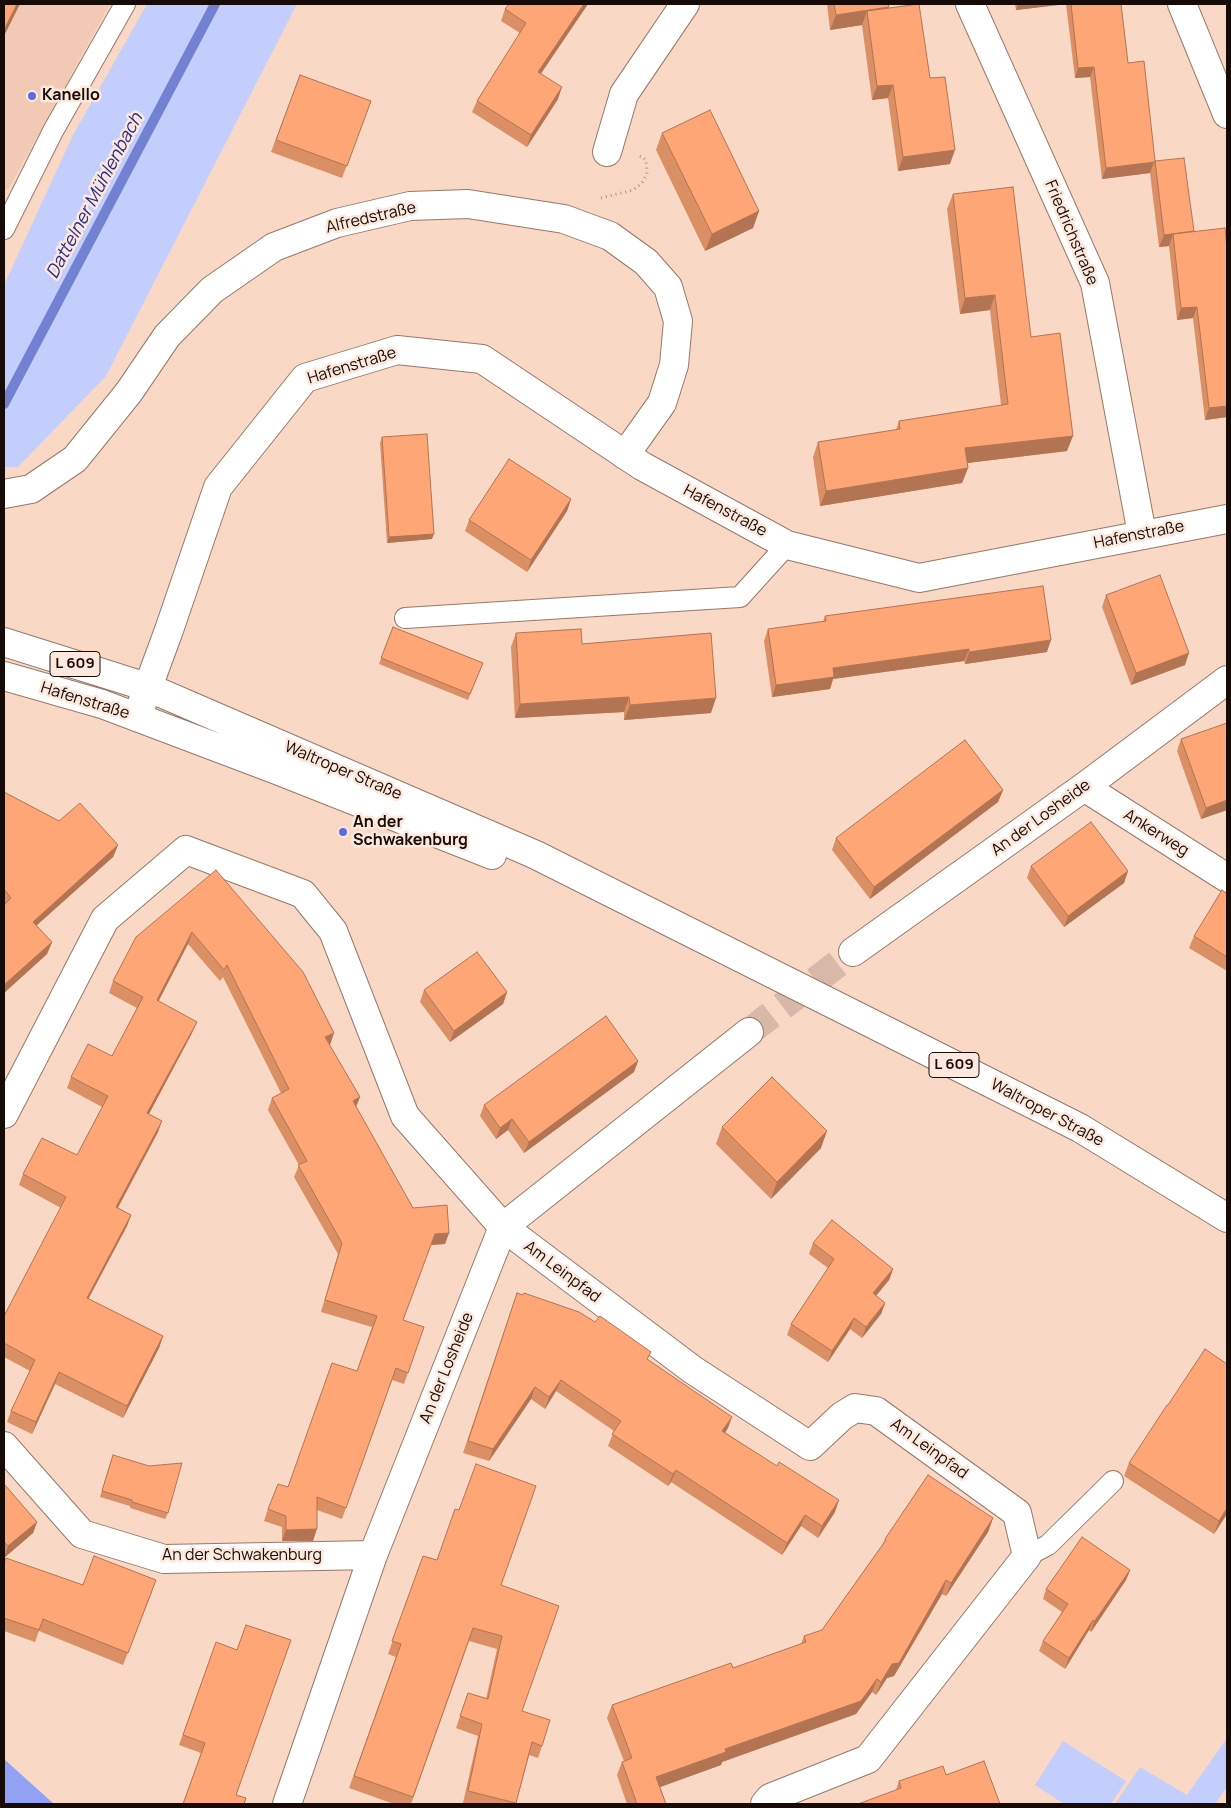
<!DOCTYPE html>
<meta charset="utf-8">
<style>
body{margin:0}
#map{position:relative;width:1231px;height:1808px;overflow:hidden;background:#fad8c6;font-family:Manrope,sans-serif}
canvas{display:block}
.frame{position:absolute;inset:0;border:5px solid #160b06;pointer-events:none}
</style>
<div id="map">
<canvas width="1231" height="1808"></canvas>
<div class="frame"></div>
</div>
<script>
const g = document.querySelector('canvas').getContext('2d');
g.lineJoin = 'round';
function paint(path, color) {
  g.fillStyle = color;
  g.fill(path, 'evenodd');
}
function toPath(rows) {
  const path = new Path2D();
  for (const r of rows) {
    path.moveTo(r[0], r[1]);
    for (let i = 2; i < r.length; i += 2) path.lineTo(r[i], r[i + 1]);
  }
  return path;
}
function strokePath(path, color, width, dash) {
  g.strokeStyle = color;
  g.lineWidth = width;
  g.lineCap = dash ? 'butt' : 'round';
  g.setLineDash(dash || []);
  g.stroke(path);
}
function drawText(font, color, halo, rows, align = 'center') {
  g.font = font + ' Manrope,sans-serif';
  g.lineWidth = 5;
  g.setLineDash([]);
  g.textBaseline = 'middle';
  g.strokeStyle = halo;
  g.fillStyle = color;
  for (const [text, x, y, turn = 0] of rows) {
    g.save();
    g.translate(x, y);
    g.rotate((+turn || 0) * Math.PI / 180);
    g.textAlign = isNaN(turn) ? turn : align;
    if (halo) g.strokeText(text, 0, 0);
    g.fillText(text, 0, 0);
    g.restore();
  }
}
const built = toPath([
 [4,4,110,4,8,190,4,188]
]);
const green = toPath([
 [147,4,297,4,106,376,18,467,4,467,4,285,73,135],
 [1227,1738,1227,1787,1215,1804,1115,1804,1140,1767,1187,1795],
 [1063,1741,1126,1781,1111,1804,1064,1804,1035,1785]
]);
const forest = toPath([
 [4,1759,54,1804,4,1804]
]);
const stream = toPath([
 [4,404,215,4]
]);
const minorTunnel = toPath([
 [749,1032,853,952]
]);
const path = toPath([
 [601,198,633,190,642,183,647,174,646,161,643,157,637,156]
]);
const service = toPath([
 [4,229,53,131,125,4],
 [405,618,740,597,787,545],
 [1027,1556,1048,1545,1113,1481]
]);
const minor = toPath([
 [970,4,1095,283,1142,534],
 [1182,4,1227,114],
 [607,152,624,94,685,4],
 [4,494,31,489,75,459,129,392,167,336,212,290,274,247,337,223,410,206,468,204,564,219,610,236,646,262,668,287,678,321,674,365,662,403,625,455],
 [1084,787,1227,878],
 [853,952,1084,787,1227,680],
 [4,1114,105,919,186,850,303,894,333,931,405,1116,503,1227,693,1370,810,1446,842,1416,855,1408,876,1411,1017,1513,1027,1556,868,1759,770,1798,765,1804],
 [4,1446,82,1534,164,1559,373,1555],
 [287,1804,373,1555,503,1227,749,1032]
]);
const tertiary = toPath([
 [137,717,169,630,218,487,305,378,397,350,482,359,642,466,787,545,919,578,1227,519]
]);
const primary = toPath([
 [4,642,147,687,536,855,1080,1128,1227,1218],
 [4,676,102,704,274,769,492,855]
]);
const wall = toPath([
 [588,4,540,74,558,99,527,147,472,112,477,101,520,33,501,21,505,9],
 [827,4,888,4,888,8,930,78,950,164,898,171,888,98,872,100,862,25,830,30],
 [1015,4,1121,4,1128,63,1155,161,1194,232,1227,248,1227,417,1205,420,1193,318,1177,320,1169,246,1159,247,1150,173,1102,179,1090,77,1075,78,1066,4,1016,10],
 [300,75,371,101,342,178,271,152],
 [662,133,759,211,753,228,705,251,656,150],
 [953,194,1031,337,1067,451,967,463,968,468,962,483,820,506,813,457,818,442,896,430,899,421,1001,405,990,310,960,314,947,209],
 [382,437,432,539,387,543,380,443],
 [571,499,567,511,527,572,465,531,469,520],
 [1106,595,1185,665,1131,685,1102,607],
 [825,616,1047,652,965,664,964,661,833,679,830,689,772,697,764,641,768,629,823,622],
 [393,627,483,663,468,700,379,664],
 [516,633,582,644,711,713,624,720,624,712,515,718,511,647],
 [1181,739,1227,810,1201,819,1177,751],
 [1003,790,998,802,870,899,832,850,836,838],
 [4,792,59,821,118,845,113,857,36,926,52,942,47,954,4,993],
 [1031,866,1128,871,1124,883,1064,927,1027,878],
 [216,870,329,1045,360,1097,356,1107,413,1208,449,1233,445,1244,430,1245,403,1320,424,1327,404,1384,392,1380,342,1519,317,1510,313,1541,282,1541,282,1527,264,1521,268,1509,288,1487,357,1371,372,1327,321,1312,338,1254,294,1177,299,1165,268,1110,272,1098,281,1093,223,977,220,981,188,944,158,1001,192,1033,149,1114,158,1132,118,1208,131,1215,127,1226,88,1299,163,1336,159,1348,123,1418,55,1384,32,1434,7,1422,11,1411,30,1371,4,1357,4,1316,61,1208,19,1185,23,1174,77,1155,102,1107,67,1088,71,1077,112,1056,137,1008,109,993,113,981],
 [1227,894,1227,971,1189,948,1194,936],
 [424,990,507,992,503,1004,450,1042,420,1002],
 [638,1061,634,1072,524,1153,508,1130,496,1139,480,1116,484,1105],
 [722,1127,821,1148,771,1199,716,1144],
 [813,1243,893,1269,889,1280,876,1296,885,1303,881,1314,862,1338,850,1329,828,1362,787,1335,791,1324,828,1268,809,1254],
 [513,1305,648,1360,728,1428,725,1432,835,1512,818,1538,801,1526,782,1555,671,1482,668,1486,608,1446,614,1431,556,1391,545,1409,531,1399,489,1461,463,1453],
 [1168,1405,1227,1514,1214,1534,1124,1476,1129,1463],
 [111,1460,168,1513,165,1519,130,1508,130,1506,100,1497],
 [4,1484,37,1522,33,1533,4,1558],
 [993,1518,988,1532,946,1596,942,1594,894,1676,887,1678,876,1695,872,1692,856,1714,722,1762,721,1765,660,1787,666,1804,627,1804,617,1775,622,1762,624,1761,607,1718,612,1705,733,1668,801,1644,804,1636,822,1630,883,1544,885,1539],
 [423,1556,501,1585,522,1711,542,1746,538,1758,529,1755,516,1804,468,1804,463,1803,478,1736,456,1728,468,1693,486,1699,497,1649,469,1641,411,1804,394,1804,349,1788,396,1657,388,1654],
 [4,1563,83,1585,152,1592,123,1665,39,1631,35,1642,4,1631],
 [1130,1570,1126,1580,1091,1632,1089,1630,1065,1669,1039,1651,1043,1641,1062,1612,1043,1599,1046,1589],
 [246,1625,291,1640,236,1795,246,1798,244,1804,183,1804,201,1753,179,1745,216,1642,237,1650],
 [946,1775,896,1790,899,1781]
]);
const shadedWall = toPath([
 [17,4,20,4,4,36,4,30],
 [584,4,588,4,534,84,538,72],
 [1018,4,1067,4,1016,10],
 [889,7,883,22,867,11,862,25,830,30,836,15],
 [1094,67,1090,77,1075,78,1078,68],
 [893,85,888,98,872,100,877,86],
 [562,87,558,99,527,147,531,135],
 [955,150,950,164,898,171,903,157],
 [1154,162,1150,173,1102,179,1106,168],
 [759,211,753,228,705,251,712,234],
 [1194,231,1173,234,1169,246,1159,247,1164,235],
 [995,295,990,310,960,314,965,298],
 [1197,307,1193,318,1177,320,1181,308],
 [1227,406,1227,417,1205,420,1209,408],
 [1073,436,1067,451,959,464,965,448],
 [968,468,962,483,820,506,826,491],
 [571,499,567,511,527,572,531,560],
 [434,534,432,539,387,543,389,537],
 [1051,640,1047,652,965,664,969,652],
 [969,649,964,661,833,679,830,689,772,697,776,685,833,668],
 [1189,653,1185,665,1131,685,1136,673],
 [629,697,624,712,515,718,520,704],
 [716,698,711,713,624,720,630,705],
 [1003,790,998,802,870,899,874,887],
 [1227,800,1227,810,1201,819,1206,808],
 [118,845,113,857,28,933,33,922],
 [1128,871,1124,883,1064,927,1068,916],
 [192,932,188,944,153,1012,157,1000],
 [52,942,47,954,4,993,4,985],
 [507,992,503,1004,450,1042,454,1031],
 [197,1022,192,1033,143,1125,147,1113],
 [334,1033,330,1045,325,1037],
 [638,1061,634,1072,524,1153,529,1142],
 [360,1097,355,1109,353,1101],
 [512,1119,508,1130,496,1139,500,1128],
 [162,1121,158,1132,112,1218,116,1207],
 [827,1131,821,1148,771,1199,777,1182],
 [131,1215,127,1226,83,1309,87,1298],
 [449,1233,445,1244,430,1245,435,1234],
 [893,1269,889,1280,869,1304,873,1293],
 [885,1303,881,1314,862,1338,866,1327],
 [854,1318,850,1329,828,1362,832,1351],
 [163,1336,159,1348,123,1418,127,1406],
 [59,1372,55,1384,32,1434,36,1422],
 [561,1380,556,1391,545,1409,549,1397],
 [535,1387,531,1399,489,1461,493,1449],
 [732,1417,728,1428,718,1443,722,1431],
 [676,1470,671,1482,668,1486,673,1474],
 [839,1500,835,1512,818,1538,822,1526],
 [1227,1508,1227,1514,1214,1534,1219,1521],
 [805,1515,801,1526,782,1555,787,1543],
 [993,1518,988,1532,946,1596,951,1583],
 [37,1522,33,1533,4,1558,8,1546],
 [317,1529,313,1541,282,1541,286,1530],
 [1130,1570,1126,1580,1091,1632,1094,1622],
 [946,1580,942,1594,894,1676,887,1678,876,1695,881,1682],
 [1093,1620,1089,1630,1065,1669,1069,1658],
 [877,1679,872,1692,856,1714,722,1762,721,1765,652,1790,656,1777,725,1749]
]);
const building = toPath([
 [4,4,17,4,4,30,4,4],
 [509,4,584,4,538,72,562,87,531,135,477,101,526,23,505,9,509,4],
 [834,4,888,4,889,7,836,15,834,4],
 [919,4,930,78,945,77,955,150,903,157,893,85,877,86,867,11,919,4],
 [1071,4,1121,4,1128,63,1144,61,1155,161,1155,162,1106,168,1094,67,1078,68,1071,4],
 [300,75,371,101,347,166,276,140,300,75],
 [710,110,759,211,712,234,662,133,710,110],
 [1184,158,1194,231,1164,235,1155,161,1184,158],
 [1013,187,1031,337,1060,333,1073,436,965,448,968,468,826,491,818,442,900,429,899,421,1008,404,995,295,965,298,953,194,1013,187],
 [1225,228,1227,248,1227,406,1209,408,1197,307,1181,308,1173,234,1225,228],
 [427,434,434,534,389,537,382,437,427,434],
 [509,459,571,499,531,560,469,520,509,459],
 [1160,575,1189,653,1136,673,1106,595,1160,575],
 [1043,586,1051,640,969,652,969,649,833,668,834,677,776,685,768,629,826,621,825,616,1043,586],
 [393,627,483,663,470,694,381,658,393,627],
 [581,629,582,644,711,633,716,698,630,705,629,697,520,704,516,633,581,629],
 [1227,723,1227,800,1206,808,1181,739,1227,723],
 [965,740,1003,790,874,887,836,838,965,740],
 [4,792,59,821,80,803,118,845,33,922,52,942,4,985,4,905,11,898,4,889,4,792],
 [1091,822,1128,871,1068,916,1031,866,1091,822],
 [216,870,303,972,334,1033,325,1037,360,1097,353,1101,413,1208,447,1205,449,1233,435,1234,403,1320,424,1327,408,1373,396,1368,346,1508,317,1497,317,1529,286,1530,286,1516,268,1509,278,1484,288,1487,332,1363,357,1371,377,1316,325,1300,342,1243,298,1165,307,1161,272,1098,289,1089,227,965,224,970,192,932,157,1000,197,1022,147,1113,162,1121,116,1207,131,1215,87,1298,163,1336,127,1406,59,1372,36,1422,11,1411,35,1360,4,1343,4,1316,66,1197,23,1174,42,1138,77,1155,108,1096,71,1077,88,1044,112,1056,143,997,113,981,136,937,216,870],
 [1222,890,1227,894,1227,957,1194,936,1222,890],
 [477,952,507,992,454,1031,424,990,477,952],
 [606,1016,638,1061,529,1142,512,1119,500,1128,484,1105,606,1016],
 [772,1077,827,1131,777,1182,722,1127,772,1077],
 [832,1220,893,1269,873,1293,885,1303,866,1327,854,1318,832,1351,791,1324,834,1259,813,1243,832,1220],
 [517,1293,523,1295,524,1293,579,1312,595,1322,600,1316,651,1352,647,1359,732,1417,722,1431,777,1466,779,1462,839,1500,822,1526,805,1515,787,1543,676,1470,673,1474,612,1434,621,1421,561,1380,549,1397,535,1387,493,1449,468,1441,517,1293],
 [1205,1349,1227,1364,1227,1508,1219,1521,1129,1463,1167,1405,1168,1405,1205,1349],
 [113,1455,149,1466,182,1463,168,1513,132,1502,132,1500,102,1491,113,1455],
 [476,1464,536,1486,501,1585,559,1606,522,1711,550,1720,542,1746,532,1742,516,1803,468,1791,482,1724,460,1716,468,1693,488,1699,502,1636,473,1628,413,1797,354,1776,401,1644,392,1641,423,1556,437,1560,455,1509,459,1510,476,1464],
 [928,1475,993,1518,951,1583,946,1580,899,1663,892,1664,881,1682,877,1679,861,1701,725,1749,726,1752,656,1777,666,1804,637,1804,622,1762,632,1758,612,1705,731,1663,733,1668,806,1642,804,1636,822,1630,886,1540,885,1539,928,1475],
 [4,1484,37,1522,8,1546,4,1542,4,1484],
 [1082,1537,1130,1570,1094,1622,1093,1620,1069,1658,1043,1641,1068,1604,1046,1589,1082,1537],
 [94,1556,156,1580,128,1653,43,1619,39,1630,4,1618,4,1563,6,1558,83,1585,94,1556],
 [246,1625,291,1640,236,1795,246,1798,244,1804,183,1804,205,1743,183,1735,216,1642,237,1650,246,1625],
 [984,1761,1000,1804,858,1804,901,1788,899,1781,943,1766,946,1775,984,1761]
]);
const markers = [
 [32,96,5,"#5d6be3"],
 [343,832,5,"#5d6be3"]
];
const shields = [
 [75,664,50],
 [954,1065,50]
];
const shieldNames = [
 ["L 609",75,664],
 ["L 609",954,1065]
];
const poiNames = [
 ["Kanello",42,96],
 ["An der",353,823],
 ["Schwakenburg",353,841]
];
const streetNames = [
 ["Alfredstraße",371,218,-13],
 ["Friedrichstraße",1071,233,67],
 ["Hafenstraße",352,366,-17],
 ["Hafenstraße",725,511,28],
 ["Hafenstraße",1139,535,-11],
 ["Hafenstraße",85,701,17],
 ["Waltroper Straße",343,771,23],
 ["An der Losheide",1041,818,-36],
 ["Ankerweg",1156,833,32],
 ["Waltroper Straße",1047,1113,28],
 ["Am Leinpfad",562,1272,37],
 ["An der Losheide",447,1368,-68],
 ["Am Leinpfad",929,1449,36],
 ["An der Schwakenburg",242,1556]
];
const waterNames = [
 ["Dattelner Mühlenbach",95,196,-62]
];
paint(built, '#f2c9b4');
paint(green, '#c3cefd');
paint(forest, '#91a2f5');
strokePath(stream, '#7281d1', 10);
strokePath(minorTunnel, '#d8b9a9', 28, [28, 14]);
strokePath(service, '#977868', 22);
strokePath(minor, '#977868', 30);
strokePath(tertiary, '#977868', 30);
strokePath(primary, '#977868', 30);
strokePath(path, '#b19689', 3, [1, 4]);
strokePath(service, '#fff', 20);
strokePath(minor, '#fff', 28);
strokePath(tertiary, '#fff', 28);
strokePath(primary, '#fff', 28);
paint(wall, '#da8f65');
paint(shadedWall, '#b27453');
paint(building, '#fea676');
strokePath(building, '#b27453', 1);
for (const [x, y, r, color] of markers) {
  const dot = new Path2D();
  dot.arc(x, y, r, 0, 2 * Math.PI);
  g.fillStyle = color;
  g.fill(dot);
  strokePath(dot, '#fde8dd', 2);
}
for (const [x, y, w] of shields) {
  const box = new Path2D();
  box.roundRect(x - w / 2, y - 12.5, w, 25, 4);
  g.fillStyle = '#fde8dd';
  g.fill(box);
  strokePath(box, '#160b06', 1);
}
drawText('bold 15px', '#160b06', null, shieldNames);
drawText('bold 16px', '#160b06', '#fde8dd', poiNames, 'left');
drawText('16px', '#160b06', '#fde8dd', streetNames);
drawText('italic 18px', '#292b89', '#fde8dd', waterNames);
</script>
